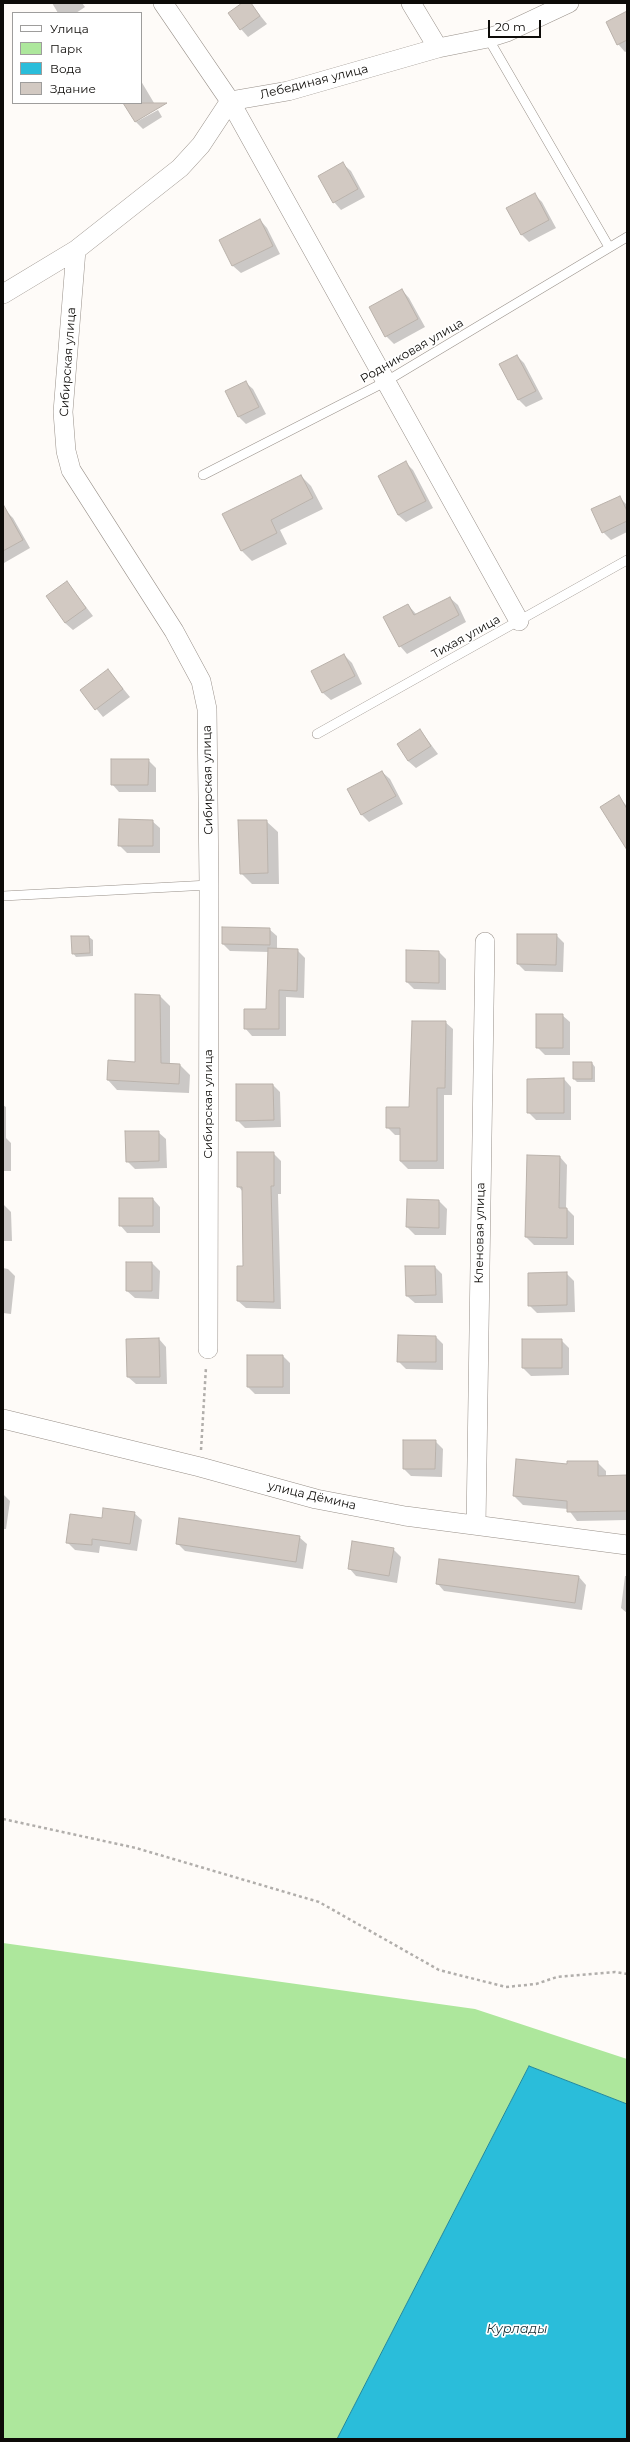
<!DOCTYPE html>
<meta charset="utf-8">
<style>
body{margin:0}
#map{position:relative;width:630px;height:2442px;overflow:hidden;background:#fefbf8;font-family:Montserrat,sans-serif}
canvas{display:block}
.frame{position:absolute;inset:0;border:4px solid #0d0b08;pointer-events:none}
.legend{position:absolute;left:12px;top:12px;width:130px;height:92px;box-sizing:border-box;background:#fff;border:1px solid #9e9d9c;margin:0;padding:5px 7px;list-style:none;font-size:12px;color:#0d0b08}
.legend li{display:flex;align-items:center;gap:8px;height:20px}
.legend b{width:20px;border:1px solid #9e9d9c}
.scale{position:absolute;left:488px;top:20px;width:53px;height:18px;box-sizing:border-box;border:2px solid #0d0b08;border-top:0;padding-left:5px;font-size:12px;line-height:14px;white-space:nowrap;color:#0d0b08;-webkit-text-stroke:3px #fff;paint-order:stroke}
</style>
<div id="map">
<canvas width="630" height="2442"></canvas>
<div class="frame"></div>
<ul class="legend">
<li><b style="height:5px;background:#fff"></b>Улица</li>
<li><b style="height:11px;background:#ade79c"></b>Парк</li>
<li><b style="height:11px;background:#2abdda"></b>Вода</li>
<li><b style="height:11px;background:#d2c9c2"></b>Здание</li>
</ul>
<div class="scale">20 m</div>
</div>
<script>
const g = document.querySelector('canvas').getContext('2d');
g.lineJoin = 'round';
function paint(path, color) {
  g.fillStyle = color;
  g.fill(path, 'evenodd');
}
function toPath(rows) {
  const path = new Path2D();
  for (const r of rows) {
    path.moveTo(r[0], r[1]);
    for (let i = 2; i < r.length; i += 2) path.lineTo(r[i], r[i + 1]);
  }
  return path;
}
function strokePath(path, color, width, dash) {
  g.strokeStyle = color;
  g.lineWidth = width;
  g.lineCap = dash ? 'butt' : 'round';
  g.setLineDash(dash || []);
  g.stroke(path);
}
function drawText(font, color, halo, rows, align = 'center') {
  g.font = font + ' Montserrat,sans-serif';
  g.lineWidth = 3.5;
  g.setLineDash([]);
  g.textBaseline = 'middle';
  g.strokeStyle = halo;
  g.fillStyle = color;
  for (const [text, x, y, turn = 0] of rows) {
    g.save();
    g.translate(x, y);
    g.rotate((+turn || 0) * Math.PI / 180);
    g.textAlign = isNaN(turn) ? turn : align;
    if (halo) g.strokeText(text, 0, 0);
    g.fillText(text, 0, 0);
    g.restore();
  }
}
const green = toPath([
 [3,1943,475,2009,627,2059,627,2104,529,2066,337,2439,3,2439]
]);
const water = toPath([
 [529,2066,627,2104,627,2439,337,2439,529,2066]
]);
const shadow = toPath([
 [52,3,82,3,85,7,76,13,58,13],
 [244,3,250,3,267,24,248,37,241,29],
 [627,13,627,51,625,52,618,44],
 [141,81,157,108,136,122,124,103,141,103],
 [158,110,162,117,143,129,136,122],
 [343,164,351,171,365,197,341,210,334,202],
 [534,194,542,202,556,228,529,242,521,234],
 [260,220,267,228,280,254,241,273,233,266,220,240],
 [402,290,409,298,425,327,394,344,386,336],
 [517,356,524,363,543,399,526,407,519,400,500,364],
 [245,382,253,389,266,414,246,424,239,417],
 [406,463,413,470,433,508,406,522,398,515],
 [301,476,311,486,323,509,280,530,287,544,252,561,242,551,224,514],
 [619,497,627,505,627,532,611,540,603,532],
 [6,511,13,518,30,548,4,563,3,512],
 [67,582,93,616,73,630,65,623],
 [450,598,458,605,466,622,407,654,400,646,408,605,417,615],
 [344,655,352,663,362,684,331,700,323,693,312,671],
 [108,670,130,697,103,717,81,690],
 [420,730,438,754,416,768,408,761],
 [148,760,156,768,156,792,119,792,112,784],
 [382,772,390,779,403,804,369,822,361,814],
 [618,797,627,806,627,844],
 [152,821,160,828,160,853,127,853,119,845],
 [266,821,278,832,279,884,252,884,241,873],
 [3,845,4,846,4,867,3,867],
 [269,929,277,936,277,949,297,950,305,958,304,998,286,997,286,1036,252,1036,245,1028,267,1010,269,952,230,951,223,944],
 [556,935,564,943,563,972,525,971,518,964],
 [72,937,89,937,93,940,93,956,76,957,73,953],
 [439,952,446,959,446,990,414,989,407,982],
 [160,996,170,1006,170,1064,180,1065,190,1075,189,1093,117,1090,108,1080,136,1063],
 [562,1015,570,1022,570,1055,545,1055,537,1047],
 [445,1022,453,1029,452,1095,444,1095,444,1169,408,1169,400,1161,400,1135,395,1135,387,1127,410,1108],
 [3,1063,3,1105,6,1107,6,1138,11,1143,11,1171,3,1171],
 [592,1063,595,1067,595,1082,577,1082,574,1079],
 [564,1079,571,1087,571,1120,536,1120,528,1112],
 [273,1085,280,1092,281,1127,245,1128,237,1120],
 [158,1132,166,1139,167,1168,135,1169,127,1161],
 [273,1153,281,1161,281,1194,278,1194,281,1309,246,1308,238,1301,244,1267,243,1192,238,1186],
 [560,1157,567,1165,566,1208,574,1216,574,1245,534,1245,526,1237],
 [153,1199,160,1207,160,1233,127,1233,120,1225],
 [408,1200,439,1201,447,1209,446,1235,415,1235,407,1227],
 [3,1204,11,1212,12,1241,3,1241],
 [152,1263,160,1271,159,1299,135,1298,127,1291],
 [435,1267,442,1274,443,1303,415,1303,407,1296],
 [3,1268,8,1269,15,1276,11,1314,3,1313],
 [566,1273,574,1281,575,1312,537,1313,529,1305],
 [436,1337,443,1344,443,1370,406,1369,398,1361],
 [159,1339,166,1347,167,1384,136,1384,128,1377],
 [561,1340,569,1348,569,1375,531,1376,523,1368],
 [283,1356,290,1363,290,1394,255,1394,248,1387],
 [435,1441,443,1449,442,1477,411,1476,404,1469],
 [597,1462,606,1471,606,1477,627,1476,627,1520,577,1521,568,1509,523,1505,514,1496,568,1465],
 [3,1494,10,1501,6,1529,3,1529],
 [134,1513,142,1520,137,1551,100,1546,99,1553,75,1550,67,1542,103,1519],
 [299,1537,307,1544,303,1569,185,1551,177,1543],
 [393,1549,401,1557,397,1583,356,1576,349,1568],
 [540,1571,579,1577,586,1585,582,1610,444,1591,437,1583,540,1574],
 [625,1576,627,1576,627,1613,621,1608]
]);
const building = toPath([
 [242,3,251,3,260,16,240,30,228,13,242,3],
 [627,11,627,40,617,45,606,22,627,11],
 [123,103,167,103,135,122,123,103],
 [343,162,358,189,333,203,318,176,343,162],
 [535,193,549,220,521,235,506,208,535,193],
 [260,219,273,246,232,266,219,240,260,219],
 [402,289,418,319,385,337,369,307,402,289],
 [517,355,536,391,518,400,499,364,517,355],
 [246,381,259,407,238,417,225,391,246,381],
 [406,461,426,501,398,515,378,476,406,461],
 [301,475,313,498,271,520,277,533,241,551,222,514,301,475],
 [620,496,627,511,627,521,602,533,591,509,620,496],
 [3,504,23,540,3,551,3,504],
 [67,581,86,608,65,623,46,596,67,581],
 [450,597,459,615,399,647,383,617,408,604,414,615,450,597],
 [344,654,355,676,322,693,311,671,344,654],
 [108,669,123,689,95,710,80,690,108,669],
 [420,729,431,746,408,761,397,744,420,729],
 [111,759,149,759,148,785,111,785,111,759],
 [382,771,396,796,361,815,347,789,382,771],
 [619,795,627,809,627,850,600,807,619,795],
 [119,819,153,820,153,846,118,846,119,819],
 [238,820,267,820,268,873,240,874,238,820],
 [222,927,270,928,270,945,222,944,222,927],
 [517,934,557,934,556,965,517,964,517,934],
 [71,936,89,936,90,953,72,954,71,936],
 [268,948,298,949,297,991,279,990,279,1029,244,1029,244,1009,266,1009,268,948],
 [406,950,439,951,439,983,406,982,406,950],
 [135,994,160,995,161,1063,180,1064,179,1084,107,1080,108,1060,135,1062,135,994],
 [536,1014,563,1014,563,1048,536,1048,536,1014],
 [412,1021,446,1021,445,1088,437,1088,437,1161,400,1161,400,1128,386,1128,386,1107,409,1107,412,1021],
 [573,1062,592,1062,592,1079,573,1079,573,1062],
 [564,1078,564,1113,527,1113,527,1079,564,1078],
 [236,1084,273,1084,274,1120,236,1121,236,1084],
 [125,1131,159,1131,159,1161,126,1162,125,1131],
 [237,1152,274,1152,274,1186,271,1186,274,1302,237,1301,237,1266,243,1266,242,1187,237,1187,237,1152],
 [527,1155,560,1156,559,1208,567,1208,567,1238,525,1237,527,1155],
 [119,1198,153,1198,153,1226,119,1226,119,1198],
 [407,1199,439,1200,439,1228,406,1227,407,1199],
 [126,1262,152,1262,152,1291,126,1291,126,1262],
 [405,1266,435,1266,436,1295,406,1296,405,1266],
 [567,1272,567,1305,528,1306,528,1273,567,1272],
 [398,1335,436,1336,436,1362,397,1362,398,1335],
 [159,1338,160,1377,127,1377,126,1339,159,1338],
 [522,1339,562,1339,562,1368,522,1368,522,1339],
 [247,1355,283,1355,283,1387,247,1387,247,1355],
 [403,1440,436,1440,435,1469,403,1469,403,1440],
 [516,1459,567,1464,567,1461,598,1461,598,1476,627,1475,627,1511,567,1512,567,1501,513,1496,516,1459],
 [103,1508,135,1512,130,1544,92,1539,92,1545,66,1543,70,1514,102,1518,103,1508],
 [179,1518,300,1536,296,1562,176,1544,179,1518],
 [352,1541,394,1548,389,1576,348,1569,352,1541],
 [439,1559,579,1576,575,1603,436,1584,439,1559]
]);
const path = toPath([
 [201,1450,206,1367],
 [3,1819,136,1848,319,1902,439,1970,506,1987,536,1984,557,1977,615,1972,627,1974]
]);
const service = toPath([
 [488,38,609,247],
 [203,475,385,382,627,237],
 [317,734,627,560],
 [3,896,209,885]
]);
const minor = toPath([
 [163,3,230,101,519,621],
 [411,3,438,48],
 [76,250,63,412,66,451,71,470,174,631,201,681,207,709,209,885,208,1349],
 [3,294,76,250,180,168,201,145,230,101,288,91,438,48,488,38,507,32,569,3],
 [3,1419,200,1467,316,1499,405,1516,627,1545],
 [476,1525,485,942]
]);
const streetNames = [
 ["Лебединая улица",314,82,-14],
 ["Родниковая улица",412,351,-30],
 ["Сибирская улица",68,362,-86],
 ["Тихая улица",466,637,-29],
 ["Сибирская улица",208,780,-91],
 ["Сибирская улица",208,1104,-90],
 ["Кленовая улица",480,1233,-89],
 ["улица Дёмина",312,1496,13]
];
const waterNames = [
 ["Курлады",517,2329]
];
paint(green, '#ade79c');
paint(water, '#2abdda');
strokePath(water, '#21889b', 1);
paint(shadow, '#0003');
paint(building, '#d2c9c2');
strokePath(building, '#bab2ab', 1);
strokePath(service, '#989089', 10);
strokePath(minor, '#989089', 20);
strokePath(path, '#b1aeab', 2.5, [3, 3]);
strokePath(service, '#fff', 9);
strokePath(minor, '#fff', 19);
drawText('12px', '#0d0b08', '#fff', streetNames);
drawText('italic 13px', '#193035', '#fff', waterNames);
</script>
